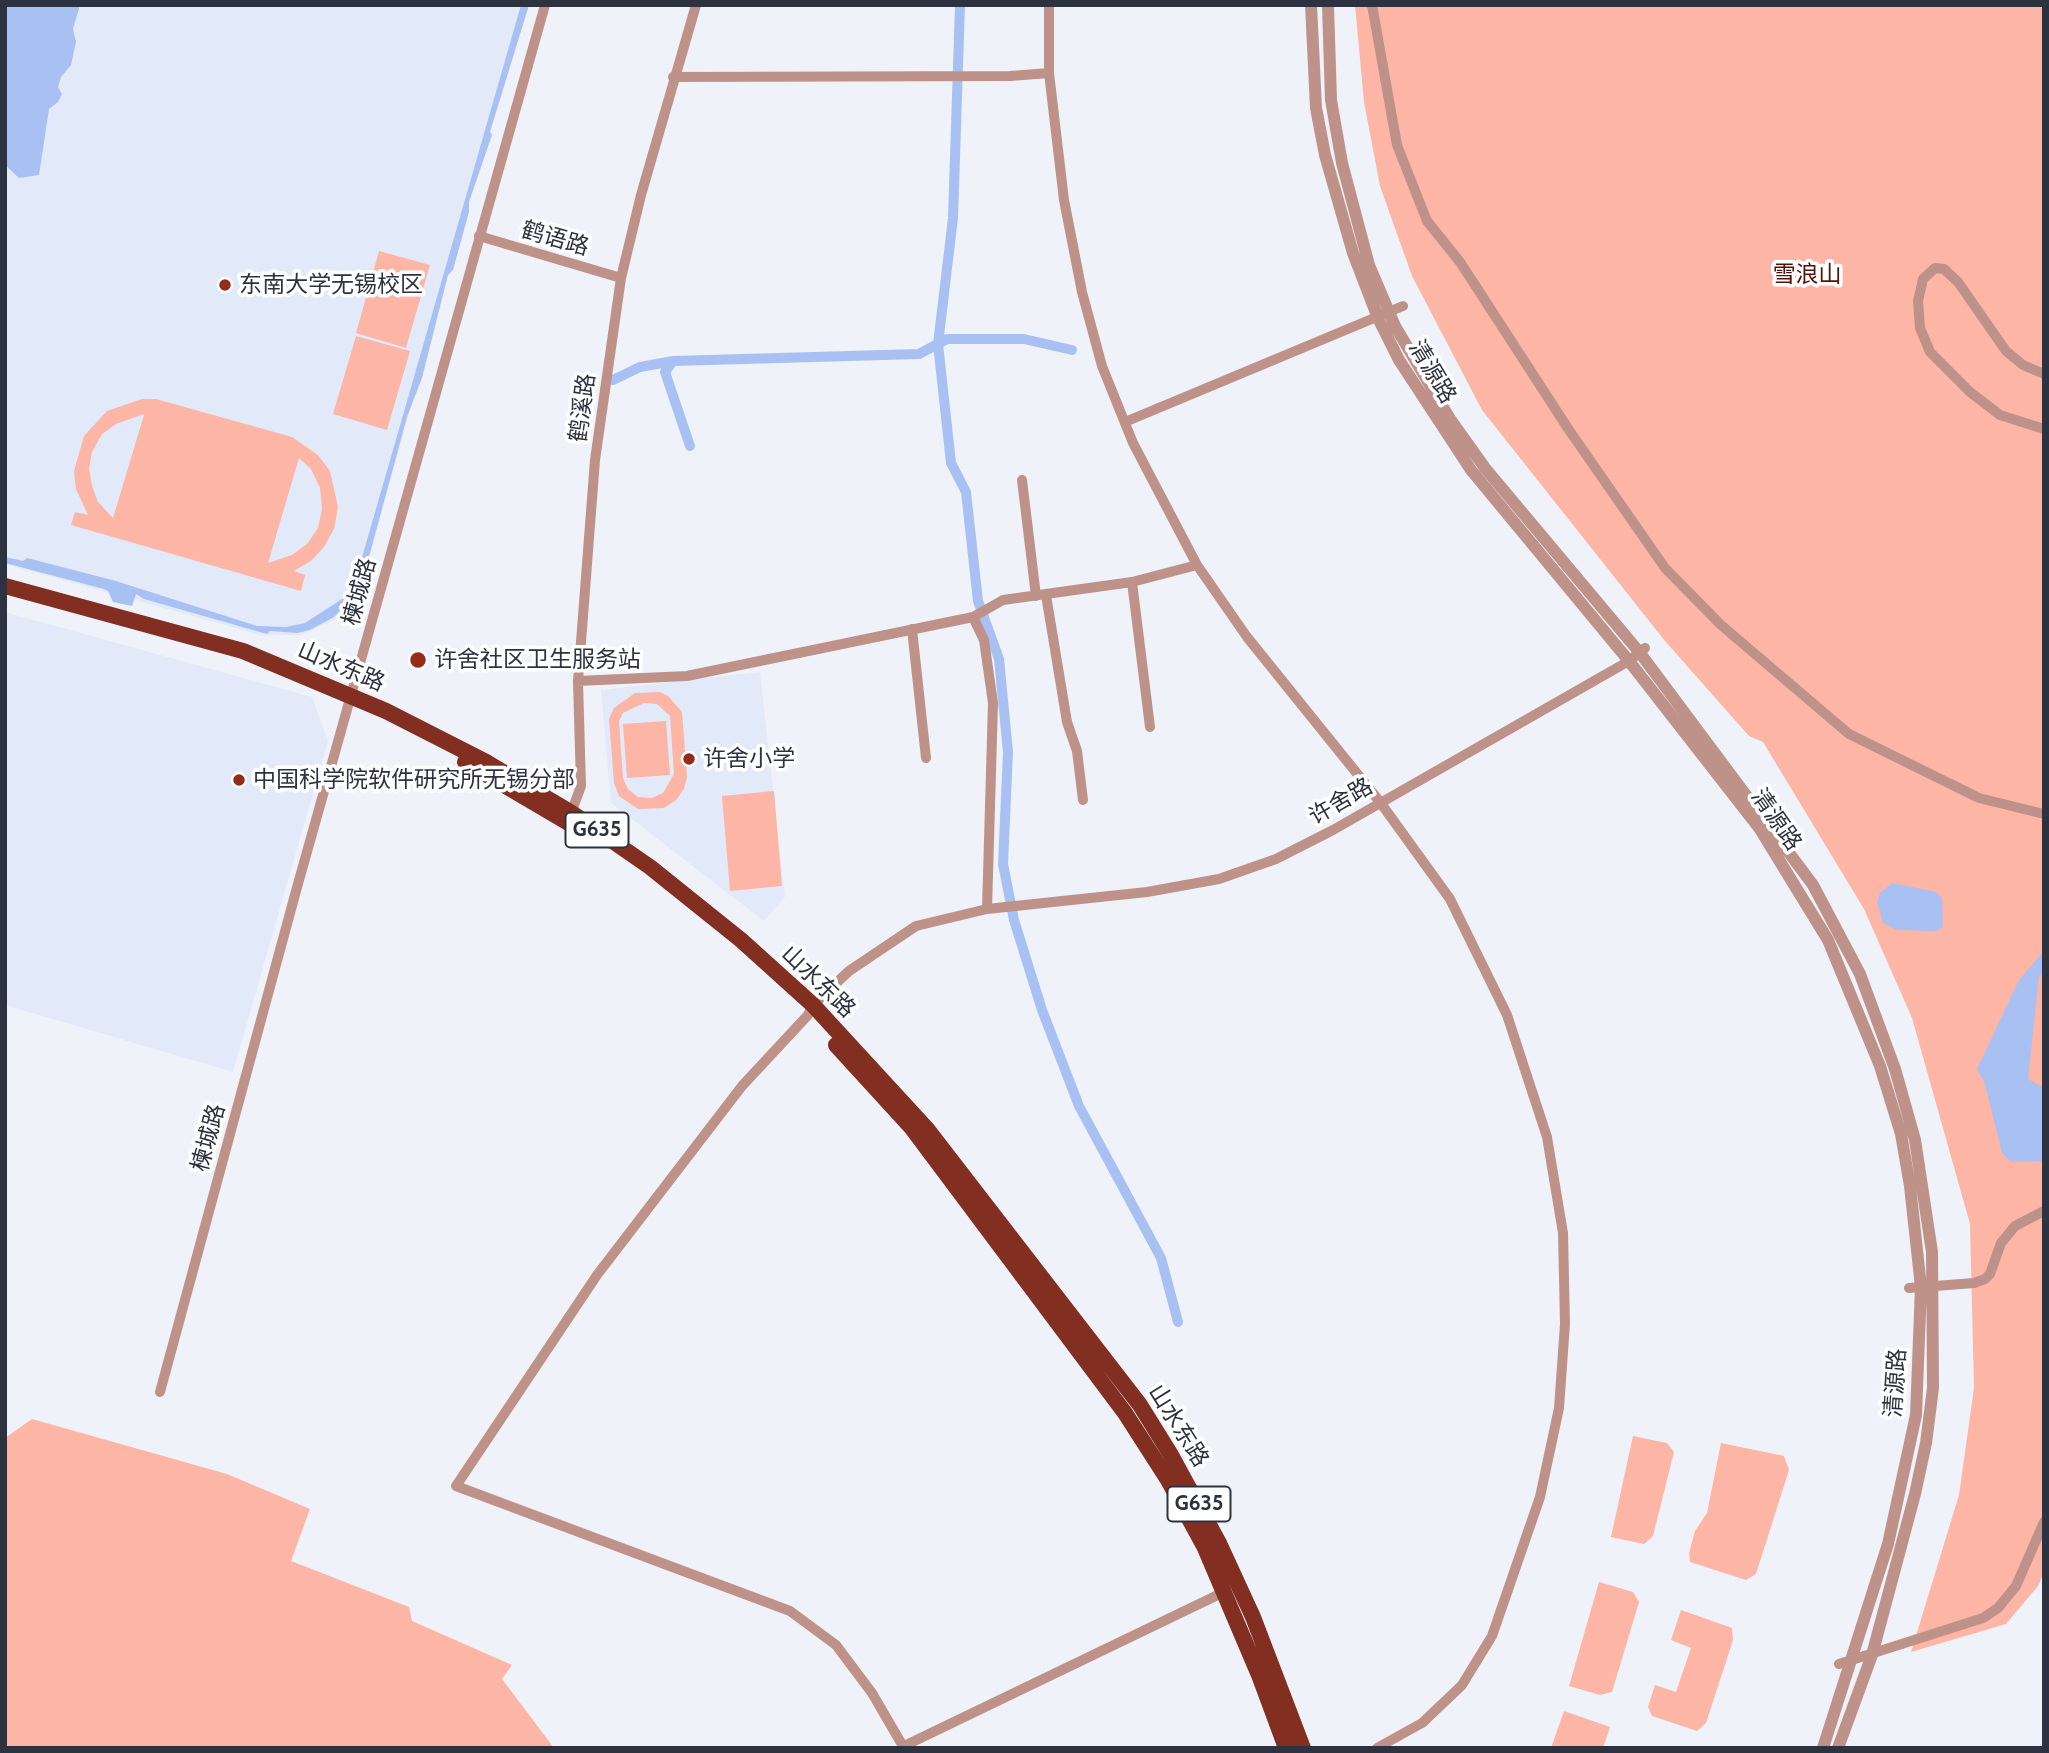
<!DOCTYPE html>
<meta charset="utf-8">
<style>
body{margin:0}
#map{position:relative;width:2049px;height:1753px;overflow:hidden;background:#eff2f9;font-family:Cabin,sans-serif}
canvas{display:block}
.frame{position:absolute;inset:0;border:7px solid #2c323f;pointer-events:none}
</style>
<div id="map">
<canvas width="2049" height="1753"></canvas>
<div class="frame"></div>
</div>
<script>
const g = document.querySelector('canvas').getContext('2d');
g.lineJoin = 'round';
function paint(path, color) {
  g.fillStyle = color;
  g.fill(path, 'evenodd');
}
function toPath(rows) {
  const path = new Path2D();
  for (const r of rows) {
    path.moveTo(r[0], r[1]);
    for (let i = 2; i < r.length; i += 2) path.lineTo(r[i], r[i + 1]);
  }
  return path;
}
function strokePath(path, color, width, dash) {
  g.strokeStyle = color;
  g.lineWidth = width;
  g.lineCap = dash ? 'butt' : 'round';
  g.setLineDash(dash || []);
  g.stroke(path);
}
function drawText(font, color, halo, rows, align = 'center') {
  g.font = font + ' Cabin,"Noto Sans SC",sans-serif';
  g.lineWidth = 7;
  g.setLineDash([]);
  g.textBaseline = 'middle';
  g.strokeStyle = halo;
  g.fillStyle = color;
  for (const [text, x, y, turn = 0] of rows) {
    g.save();
    g.translate(x, y);
    g.rotate((+turn || 0) * Math.PI / 180);
    g.textAlign = isNaN(turn) ? turn : align;
    if (halo) g.strokeText(text, 0, 0);
    g.fillText(text, 0, 0);
    g.restore();
  }
}
const built = toPath([
 [5,5,521,5,360,592,339,618,300,635,261,635,5,564],
 [5,612,312,697,328,741,233,1072,5,1005],
 [760,672,785,897,764,921,611,803,601,690]
]);
const green = toPath([
 [1355,5,2044,5,2044,1572,2038,1586,2006,1624,1911,1652,1959,1495,1974,1388,1970,1224,1912,1018,1864,909,1763,742,1749,736,1665,641,1482,410,1412,276,1380,186,1364,102],
 [379,251,430,265,406,348,356,333],
 [356,336,410,351,387,430,333,414],
 [142,399,156,399,292,437,318,455,330,471,338,507,334,529,324,547,311,561,294,571,305,575,301,591,71,525,75,512,88,515,76,489,74,471,84,436,107,411],
 [144,414,144,415,113,518,98,502,92,486,89,469,92,452,102,434,116,424],
 [299,458,311,469,320,488,322,509,318,528,307,544,292,555,268,563],
 [660,692,668,696,682,712,687,777,684,789,676,800,664,808,638,809,619,796,614,783,609,719,614,708,635,693],
 [644,703,657,704,670,716,674,774,663,793,652,798,638,797,628,789,623,778,619,721,623,713],
 [666,721,670,775,627,778,623,724],
 [774,791,782,886,730,891,722,796],
 [32,1419,227,1474,310,1509,291,1561,409,1607,412,1621,512,1665,502,1679,554,1748,5,1748,5,1438],
 [1633,1436,1667,1443,1674,1452,1653,1536,1644,1544,1611,1537],
 [1721,1443,1784,1456,1789,1470,1756,1574,1746,1580,1690,1562,1689,1553,1695,1531,1707,1513],
 [1599,1582,1633,1592,1639,1602,1612,1692,1600,1695,1569,1686],
 [1681,1610,1732,1628,1733,1640,1706,1723,1697,1731,1652,1716,1648,1707,1655,1685,1676,1692,1691,1648,1671,1640],
 [1564,1711,1610,1727,1603,1748,1551,1748]
]);
const water = toPath([
 [5,5,80,5,73,29,76,42,71,65,61,77,58,87,62,94,58,102,49,109,39,175,19,178,5,165],
 [521,5,529,5,490,132,492,135,469,202,469,212,453,270,448,275,422,378,407,417,364,575,348,603,334,617,310,630,297,633,270,631,267,634,144,599,136,594,132,606,113,602,108,591,104,589,5,563,5,557,23,561,27,558,116,581,257,626,286,627,305,623,342,599,352,587,361,561],
 [1892,883,1936,892,1942,898,1943,927,1936,931,1897,930,1883,923,1877,902,1880,893],
 [2044,951,2044,972,2039,977,2028,1079,2044,1088,2044,1161,2011,1162,2002,1153,1985,1084,1977,1069,2019,980]
]);
const canal = toPath([
 [960,5,953,218,938,344,951,463,966,492,978,601,999,659,1008,752,1003,864,1014,920,1042,1010,1079,1106,1161,1258,1178,1322],
 [613,380,640,367,673,361],
 [690,446,665,372,673,361,919,354,947,339,1024,339,1072,350]
]);
const minor = toPath([
 [1049,5,1049,73,1064,200,1082,292,1102,366,1133,443,1197,565,1247,637,1380,802,1450,899,1507,1015,1547,1137,1563,1233,1565,1324,1559,1408,1540,1497,1492,1636,1462,1685,1422,1723,1377,1748],
 [1372,5,1397,145,1427,221,1460,262,1569,430,1665,568,1721,625,1849,734,1979,798,2044,814],
 [673,77,1010,76,1049,73],
 [479,236,621,278],
 [2044,374,2023,365,2006,351,1958,282,1944,269,1935,268,1923,279,1918,301,1920,328,1930,352,1970,392,2000,415,2044,429],
 [1125,422,1403,306],
 [1022,480,1036,596],
 [1132,582,1150,727],
 [1046,595,1067,722,1077,751,1083,800],
 [973,617,984,640,993,703,987,909],
 [912,629,926,758],
 [578,681,687,676,973,617,1003,600,1132,582,1197,565],
 [570,816,581,786,578,681,595,460,621,278,641,195,696,5],
 [1909,1288,1974,1283,1985,1279,1990,1274,2001,1243,2015,1226,2044,1211],
 [160,1392,296,891,545,5],
 [1839,1664,1983,1618,1998,1608,2016,1586,2044,1522],
 [904,1746,1224,1592],
 [904,1748,872,1693,836,1645,790,1611,456,1486,597,1275,742,1086,808,1015,813,1005,849,971,916,926,987,909,1147,892,1219,879,1276,859,1333,830,1629,661,1645,648]
]);
const tertiary = toPath([
 [1311,5,1316,108,1325,155,1353,253,1378,318,1399,360,1471,470,1629,661,1760,829,1828,940,1880,1066,1901,1134,1910,1186,1921,1287,1916,1415,1888,1544,1823,1748],
 [1328,5,1331,100,1342,163,1369,265,1395,326,1450,419,1485,468,1640,653,1813,885,1860,974,1895,1069,1915,1140,1932,1252,1933,1388,1926,1443,1915,1494,1872,1655,1838,1748]
]);
const trunk = toPath([
 [5,586,243,651,386,711,488,763,572,813,650,867,741,940,813,1005,927,1129,1140,1405,1171,1455,1219,1543,1253,1617,1303,1748],
 [465,762,584,832],
 [836,1045,911,1127,1125,1413,1168,1480,1205,1548,1259,1675,1286,1748]
]);
const markers = [
 [225,285,7,"#952c1a"],
 [418,660,9,"#952c1a"],
 [689,759,7,"#952c1a"],
 [239,780,7,"#952c1a"]
];
const shields = [
 [597,830,63],
 [1199,1504,63]
];
const shieldNames = [
 ["G635",597,830],
 ["G635",1199,1504]
];
const streetNames = [
 ["鹤语路",555,239,16],
 ["清源路",1432,372,59],
 ["鹤溪路",583,408,-82],
 ["楝城路",360,592,-75],
 ["山水东路",341,667,23],
 ["许舍路",1341,802,-30],
 ["清源路",1776,820,55],
 ["山水东路",818,982,44],
 ["楝城路",209,1138,-75],
 ["清源路",1896,1383,-86],
 ["山水东路",1178,1426,58]
];
const parkNames = [
 ["雪浪山",1807,275]
];
const poiNames = [
 ["东南大学无锡校区",239,285],
 ["许舍社区卫生服务站",434,660],
 ["许舍小学",703,759],
 ["中国科学院软件研究所无锡分部",253,780]
];
paint(built, '#e2eafa');
paint(green, '#fdb5a6');
paint(water, '#a8c1f2');
strokePath(canal, '#a8c1f2', 10);
strokePath(minor, '#bf9289', 10);
strokePath(tertiary, '#bf9289', 12);
strokePath(trunk, '#822f21', 16);
for (const [x, y, r, color] of markers) {
  const dot = new Path2D();
  dot.arc(x, y, r, 0, 2 * Math.PI);
  g.fillStyle = color;
  g.fill(dot);
  strokePath(dot, '#fff', 2.5);
}
for (const [x, y, w] of shields) {
  const box = new Path2D();
  box.roundRect(x - w / 2, y - 17.5, w, 35, 5);
  g.fillStyle = '#fff';
  g.fill(box);
  strokePath(box, '#2c323f', 2);
}
drawText('bold 21px', '#2c323f', null, shieldNames);
drawText('23px', '#2c323f', '#fff', streetNames);
drawText('23px', '#511309', '#fff', parkNames);
drawText('23px', '#2c323f', '#fff', poiNames, 'left');
</script>
